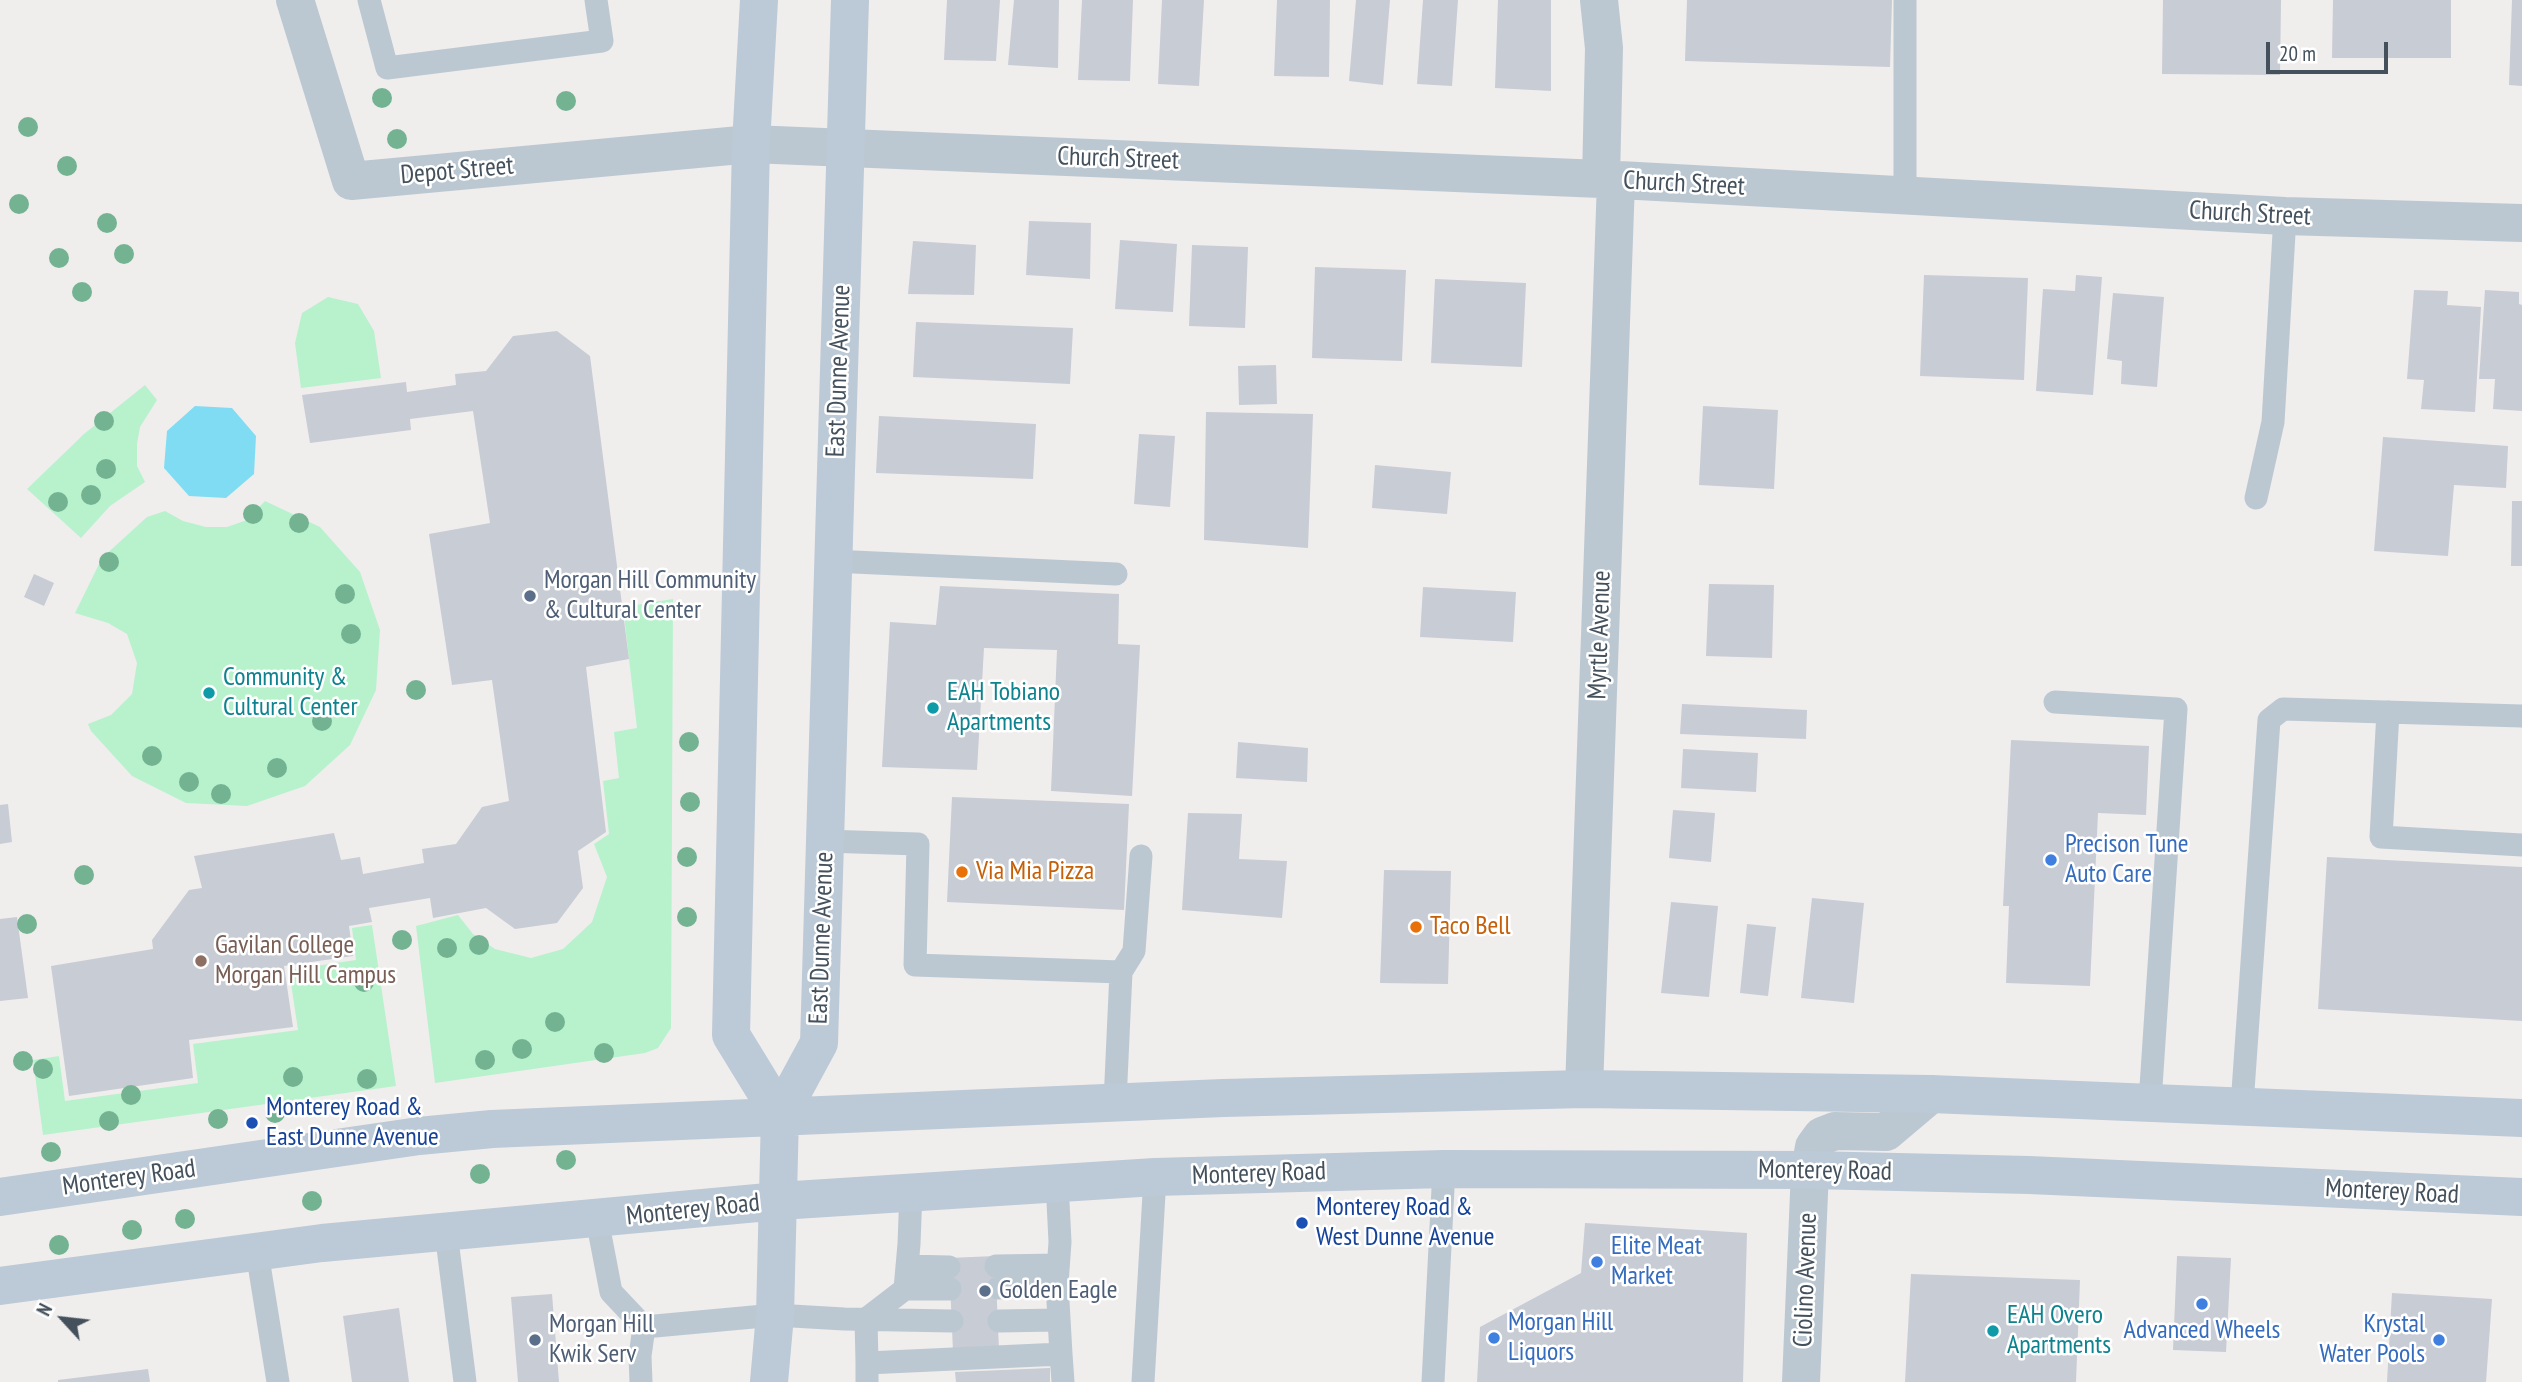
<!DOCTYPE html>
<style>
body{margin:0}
#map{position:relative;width:2522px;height:1382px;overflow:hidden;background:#f0eded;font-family:"PT Sans Narrow",sans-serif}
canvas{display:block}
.north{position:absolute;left:28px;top:1284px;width:70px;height:70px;-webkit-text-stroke:5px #fff;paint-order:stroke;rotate:297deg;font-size:19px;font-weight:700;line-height:28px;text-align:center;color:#44515c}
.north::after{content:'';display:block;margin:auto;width:24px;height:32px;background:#44515c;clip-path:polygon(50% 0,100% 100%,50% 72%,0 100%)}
.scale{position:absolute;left:2266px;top:42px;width:122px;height:32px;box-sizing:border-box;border:4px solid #44515c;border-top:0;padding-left:9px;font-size:21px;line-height:24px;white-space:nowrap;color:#44515c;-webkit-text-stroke:5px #fff;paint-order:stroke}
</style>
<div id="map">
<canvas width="2522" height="1382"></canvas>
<div class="north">N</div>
<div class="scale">20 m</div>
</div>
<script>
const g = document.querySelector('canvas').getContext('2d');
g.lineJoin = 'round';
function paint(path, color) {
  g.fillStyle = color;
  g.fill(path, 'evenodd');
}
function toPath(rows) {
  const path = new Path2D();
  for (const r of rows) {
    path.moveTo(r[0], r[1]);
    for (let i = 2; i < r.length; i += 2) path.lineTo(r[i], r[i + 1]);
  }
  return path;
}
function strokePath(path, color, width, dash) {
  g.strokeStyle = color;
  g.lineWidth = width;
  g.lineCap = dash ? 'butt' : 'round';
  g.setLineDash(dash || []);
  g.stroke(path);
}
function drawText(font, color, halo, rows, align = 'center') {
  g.font = font + ' "PT Sans Narrow",sans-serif';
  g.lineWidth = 5;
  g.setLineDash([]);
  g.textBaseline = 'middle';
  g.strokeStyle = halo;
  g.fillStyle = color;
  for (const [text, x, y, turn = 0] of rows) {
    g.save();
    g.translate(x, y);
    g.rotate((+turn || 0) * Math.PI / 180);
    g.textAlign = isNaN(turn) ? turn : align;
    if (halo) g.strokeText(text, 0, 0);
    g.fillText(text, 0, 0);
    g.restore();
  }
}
const green = toPath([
 [328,297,358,304,374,331,381,378,301,388,295,343,302,313],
 [145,385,157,400,140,427,137,444,137,466,145,482,110,506,81,538,27,489,84,434],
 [265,501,320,527,360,572,380,630,376,690,350,745,305,786,247,806,186,803,132,776,91,731,88,724,111,715,132,694,137,663,127,634,108,623,75,613,102,558,147,517,165,511,183,521,206,527,227,527,247,520],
 [673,599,671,1028,658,1048,645,1053,435,1083,416,926,458,915,473,934,495,949,531,958,563,949,592,922,607,877,594,844,609,834,603,781,619,778,614,732,637,728,623,607],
 [372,925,396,1086,43,1135,33,1060,59,1056,65,1101,198,1083,193,1044,298,1030,289,970,356,960,352,928]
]);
const water = toPath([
 [195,406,232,408,256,436,254,474,226,498,189,496,164,468,167,431]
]);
const building = toPath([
 [947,0,1000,0,996,61,944,60],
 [1014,0,1059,0,1058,68,1008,65],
 [1082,0,1133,0,1130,81,1078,80],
 [1162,0,1204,0,1199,86,1158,84],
 [1277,0,1330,0,1329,77,1274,76],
 [1356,0,1390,0,1383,85,1349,81],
 [1423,0,1458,0,1452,86,1417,84],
 [1498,0,1551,0,1551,91,1495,88],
 [1687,0,1892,0,1890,67,1685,61],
 [2163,0,2281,0,2280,75,2162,74],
 [2333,0,2451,0,2451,58,2332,58],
 [2512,0,2522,0,2522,86,2509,85],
 [1029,221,1091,223,1090,279,1026,275],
 [1120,240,1177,244,1173,312,1115,309],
 [913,241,976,245,974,295,908,294],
 [1192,245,1248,247,1245,328,1189,326],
 [1315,267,1406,270,1402,361,1312,358],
 [1924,275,2028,278,2024,380,1920,376],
 [2076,275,2102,277,2093,395,2036,391,2043,289,2075,291],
 [1435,279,1526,283,1522,367,1431,363],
 [2414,290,2448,291,2447,305,2481,307,2475,412,2421,409,2424,380,2407,379],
 [2485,290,2519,292,2519,304,2522,305,2522,411,2493,409,2495,379,2479,379],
 [2113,293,2164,297,2157,387,2121,384,2122,361,2107,359],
 [916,322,1073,328,1070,384,913,377],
 [557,331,590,356,629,659,586,667,606,832,578,851,583,888,557,923,515,929,486,908,433,918,430,898,369,908,372,922,349,926,353,956,284,966,293,1027,189,1040,193,1078,69,1096,51,966,153,949,152,940,189,890,202,888,194,856,334,833,341,860,360,857,363,874,424,863,422,849,456,844,482,807,509,801,492,680,452,685,429,534,490,523,473,411,410,419,411,430,310,443,302,395,406,382,407,392,456,385,455,374,486,371,513,336],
 [1276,365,1277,404,1239,405,1238,366],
 [1703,406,1778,410,1774,489,1699,485],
 [1206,412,1313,414,1308,548,1204,540],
 [879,416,1036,424,1033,479,876,473],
 [1139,434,1175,436,1170,507,1134,504],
 [2383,437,2508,446,2506,488,2454,485,2448,556,2374,551],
 [1375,465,1451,472,1447,514,1372,508],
 [2512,501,2522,501,2522,566,2511,566],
 [34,574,54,583,44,606,24,597],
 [1709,584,1774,585,1772,658,1706,656],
 [940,586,1119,594,1118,644,1140,645,1132,796,1051,791,1057,650,984,648,977,770,882,767,890,622,936,625],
 [1423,587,1516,592,1513,642,1420,637],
 [1682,704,1807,710,1806,739,1680,734],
 [2011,740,2149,746,2146,815,2098,813,2090,986,2006,983,2009,906,2003,906],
 [1238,742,1308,748,1307,782,1236,778],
 [1683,749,1758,753,1756,792,1681,788],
 [952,797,1129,804,1124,910,947,902],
 [8,804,12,842,0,844,0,805],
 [1673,810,1715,813,1711,862,1669,858],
 [1188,813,1242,814,1239,859,1287,861,1282,918,1182,910],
 [2327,857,2522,867,2522,1021,2318,1009],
 [1384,870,1451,871,1448,984,1380,983],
 [1812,898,1864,903,1854,1003,1801,998],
 [1671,902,1718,906,1709,997,1661,993],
 [17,917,28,998,0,1001,0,919],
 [1747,924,1776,927,1768,996,1740,993],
 [1585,1223,1747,1233,1743,1382,1477,1382,1480,1327,1581,1273],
 [995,1256,999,1350,953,1352,949,1258],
 [2177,1256,2231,1258,2226,1352,2173,1350],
 [1911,1274,2080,1280,2076,1382,1905,1382],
 [2392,1293,2492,1299,2486,1382,2387,1382],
 [552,1294,559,1382,518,1382,511,1297],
 [399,1308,409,1382,352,1382,343,1316],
 [1050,1368,1050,1382,956,1382,955,1372],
 [148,1369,150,1382,58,1382,58,1380]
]);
const service = toPath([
 [369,0,387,68,602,41,596,0],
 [1905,196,1905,0],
 [2256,498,2273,422,2285,216],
 [832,561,1116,574],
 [2055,702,2176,709,2150,1102],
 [2388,712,2381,837,2522,845],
 [824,841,918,844,915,965,1121,972,1115,1102],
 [1121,972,1134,951,1141,856],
 [2242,1105,2269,720,2283,709,2522,716],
 [597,1219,611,1292,644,1327],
 [446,1232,465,1382],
 [257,1252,278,1382],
 [907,1266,949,1267],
 [996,1266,1058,1265],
 [998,1288,1057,1284],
 [905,1289,950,1289],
 [999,1321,1058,1320],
 [1061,1354,1063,1382],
 [867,1363,866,1319,905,1289,909,1244,911,1191],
 [641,1382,640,1356,644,1327,775,1315,844,1319,952,1321],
 [867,1382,867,1363,1061,1354,1057,1284,1060,1242,1057,1182],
 [1143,1382,1155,1177],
 [1433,1382,1444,1169]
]);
const minor = toPath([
 [295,0,351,181,751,144,1601,179,2285,216,2522,223],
 [1599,0,1604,48,1601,179],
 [1584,1089,1616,181],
 [1801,1382,1810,1170,1814,1147,1822,1136,1835,1131,1886,1132,1931,1094]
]);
const secondary = toPath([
 [759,0,751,144,731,1035,780,1115],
 [0,1197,419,1136,492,1129,1223,1098,1584,1089,1931,1094,2522,1118],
 [0,1286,322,1243,779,1201,1155,1177,1444,1169,1810,1170,2029,1175,2522,1197],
 [769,1382,775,1315,780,1115,819,1043,850,0]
]);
const trees = [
 [382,98],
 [566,101],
 [28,127],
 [397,139],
 [67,166],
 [19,204],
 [107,223],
 [124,254],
 [59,258],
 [82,292],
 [104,421],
 [106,469],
 [91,495],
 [58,502],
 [253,514],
 [299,523],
 [109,562],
 [345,594],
 [351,634],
 [416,690],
 [322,721],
 [689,742],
 [152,756],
 [277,768],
 [189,782],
 [221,794],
 [690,802],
 [687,857],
 [84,875],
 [687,917],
 [27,924],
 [402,940],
 [479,945],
 [447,948],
 [364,982],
 [555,1022],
 [522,1049],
 [604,1053],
 [485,1060],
 [23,1061],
 [43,1069],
 [293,1077],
 [367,1079],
 [131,1095],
 [275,1113],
 [218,1119],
 [109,1121],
 [51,1152],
 [566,1160],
 [480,1174],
 [312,1201],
 [185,1219],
 [132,1230],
 [59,1245]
];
const markers = [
 [530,596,7,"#5c6f8a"],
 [209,693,7,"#0f9aa8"],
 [933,708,7,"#0f9aa8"],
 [2051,860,7,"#3f7fe0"],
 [962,872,7,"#e8710a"],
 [1416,927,7,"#e8710a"],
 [201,961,7,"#8d6e63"],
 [252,1123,7,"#1a4fb4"],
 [1302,1223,7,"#1a4fb4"],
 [1597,1262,7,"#3f7fe0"],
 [985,1291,7,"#5c6f8a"],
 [2202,1304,7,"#3f7fe0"],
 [1993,1331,7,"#0f9aa8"],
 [1494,1338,7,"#3f7fe0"],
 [535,1340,7,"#5c6f8a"],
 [2439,1340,7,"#3f7fe0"]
];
const streetNames = [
 ["Church Street",1118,159,2],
 ["Depot Street",457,171,-5],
 ["Church Street",1684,184,3],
 ["Church Street",2250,214,3],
 ["East Dunne Avenue",839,371,-88],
 ["Myrtle Avenue",1600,635,-88],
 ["East Dunne Avenue",822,938,-88],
 ["Monterey Road",1825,1171,1],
 ["Monterey Road",1259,1174,-2],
 ["Monterey Road",129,1178,-8],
 ["Monterey Road",2392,1192,3],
 ["Monterey Road",693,1210,-6],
 ["Ciolino Avenue",1806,1280,-88]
];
const serviceNames = [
 ["Morgan Hill Community",544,581],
 ["& Cultural Center",544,611],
 ["Golden Eagle",999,1291],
 ["Morgan Hill",549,1325],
 ["Kwik Serv",549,1355]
];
const cultureNames = [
 ["Community &",223,678],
 ["Cultural Center",223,708],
 ["EAH Tobiano",947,693],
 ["Apartments",947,723],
 ["EAH Overo",2007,1316],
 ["Apartments",2007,1346]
];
const shopNames = [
 ["Precison Tune",2065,845],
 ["Auto Care",2065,875],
 ["Elite Meat",1611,1247],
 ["Market",1611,1277],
 ["Morgan Hill",1508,1323],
 ["Liquors",1508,1353],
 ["Krystal",2425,1325,"right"],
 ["Water Pools",2425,1355,"right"],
 ["Advanced Wheels",2202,1331,"center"]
];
const foodNames = [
 ["Via Mia Pizza",976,872],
 ["Taco Bell",1430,927]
];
const educationNames = [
 ["Gavilan College",215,946],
 ["Morgan Hill Campus",215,976]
];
const transitNames = [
 ["Monterey Road &",266,1108],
 ["East Dunne Avenue",266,1138],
 ["Monterey Road &",1316,1208],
 ["West Dunne Avenue",1316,1238]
];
paint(green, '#b7f2cd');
paint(water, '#80dcf3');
paint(building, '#c8ccd4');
strokePath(service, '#bcc8d1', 23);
strokePath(minor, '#bcc8d1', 38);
strokePath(secondary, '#bcc9d6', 38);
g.fillStyle = '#74b392';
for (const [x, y] of trees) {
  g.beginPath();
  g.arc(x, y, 10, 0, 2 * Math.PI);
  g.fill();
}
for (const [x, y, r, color] of markers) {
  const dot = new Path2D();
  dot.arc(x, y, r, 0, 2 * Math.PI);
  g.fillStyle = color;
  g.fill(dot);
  strokePath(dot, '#fff', 2.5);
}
drawText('26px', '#44515c', '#fff', streetNames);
drawText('26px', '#4e5e75', '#fff', serviceNames, 'left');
drawText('26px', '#0d838f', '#fff', cultureNames, 'left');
drawText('26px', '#366cbe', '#fff', shopNames, 'left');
drawText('26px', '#c56008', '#fff', foodNames, 'left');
drawText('26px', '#785e54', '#fff', educationNames, 'left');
drawText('26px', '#164399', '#fff', transitNames, 'left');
</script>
